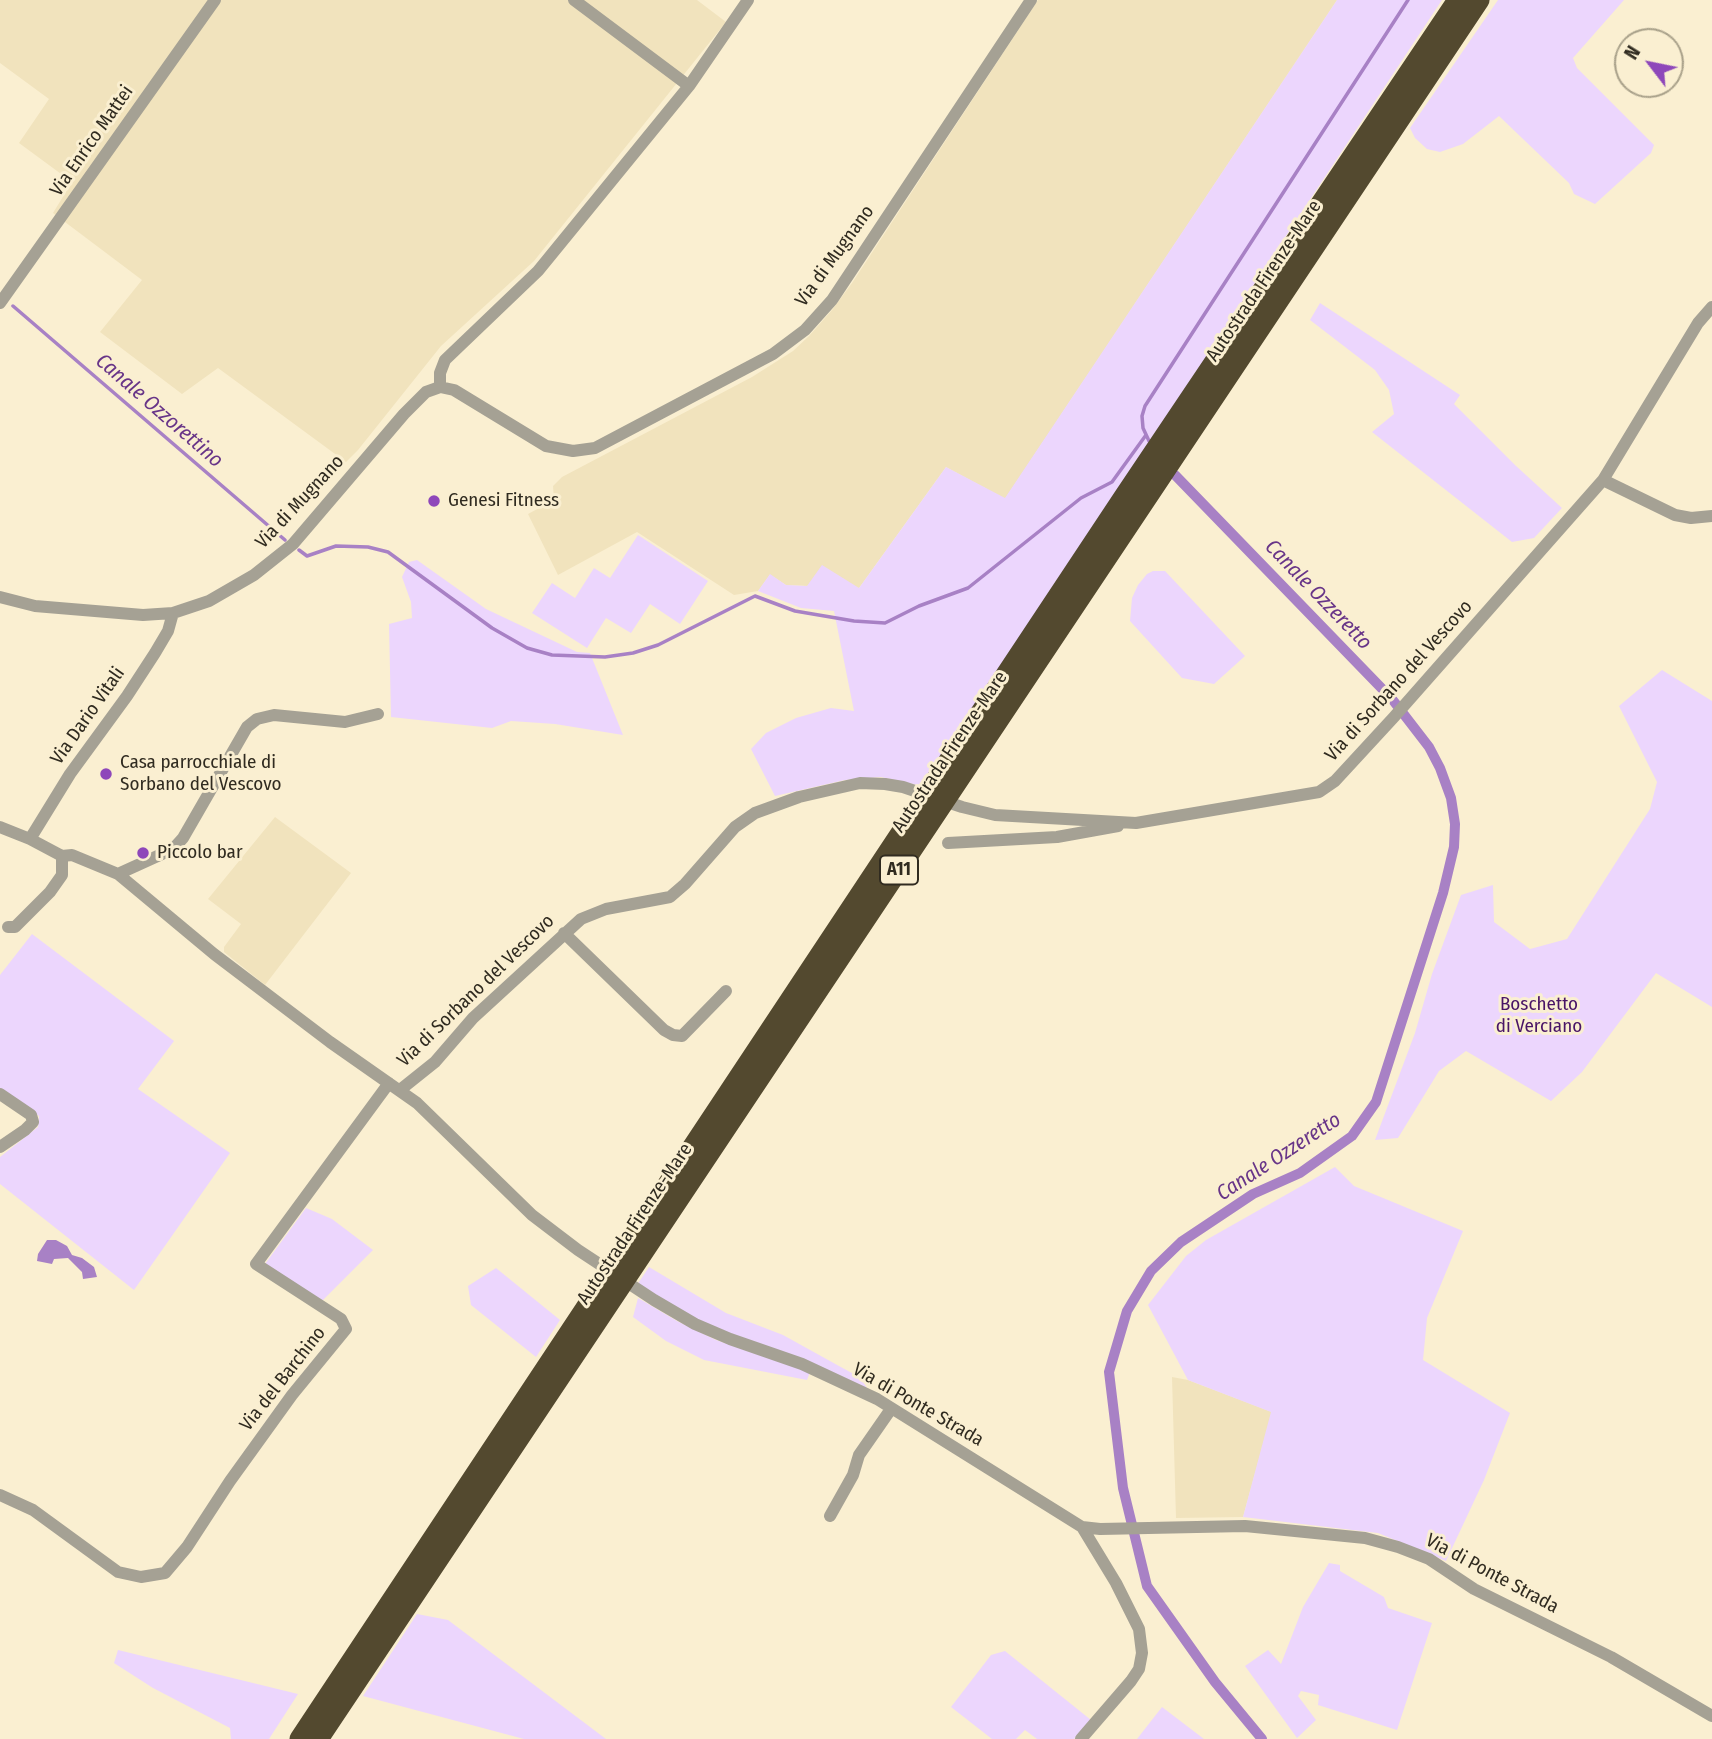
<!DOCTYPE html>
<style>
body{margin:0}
#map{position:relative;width:1712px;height:1739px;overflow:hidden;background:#faefd1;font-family:"Fira Sans Condensed",sans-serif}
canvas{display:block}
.north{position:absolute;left:1614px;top:28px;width:70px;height:70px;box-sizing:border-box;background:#faefd1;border:2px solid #a9a18a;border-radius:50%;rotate:302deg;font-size:19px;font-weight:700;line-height:28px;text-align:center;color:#302b20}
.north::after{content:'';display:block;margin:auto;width:24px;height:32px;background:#8e47ba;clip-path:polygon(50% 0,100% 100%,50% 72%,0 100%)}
</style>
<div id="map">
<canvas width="1712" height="1739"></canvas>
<div class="north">N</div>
</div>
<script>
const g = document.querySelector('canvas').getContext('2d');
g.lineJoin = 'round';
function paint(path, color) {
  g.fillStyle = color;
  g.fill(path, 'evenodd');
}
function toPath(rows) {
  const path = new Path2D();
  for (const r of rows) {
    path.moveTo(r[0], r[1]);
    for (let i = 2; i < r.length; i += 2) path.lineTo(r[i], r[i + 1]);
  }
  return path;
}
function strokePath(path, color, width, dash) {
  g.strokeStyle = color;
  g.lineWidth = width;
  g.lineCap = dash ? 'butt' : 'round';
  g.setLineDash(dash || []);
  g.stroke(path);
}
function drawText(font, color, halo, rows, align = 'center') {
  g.font = font + ' "Fira Sans Condensed",sans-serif';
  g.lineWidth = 6;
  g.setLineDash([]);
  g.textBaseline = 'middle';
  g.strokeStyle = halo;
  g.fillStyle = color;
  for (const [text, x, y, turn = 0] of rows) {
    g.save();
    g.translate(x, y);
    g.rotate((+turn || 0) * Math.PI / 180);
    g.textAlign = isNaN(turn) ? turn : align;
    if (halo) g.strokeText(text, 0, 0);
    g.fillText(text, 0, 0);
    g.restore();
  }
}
const built = toPath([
 [0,0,697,0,726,22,534,261,441,346,358,450,346,462,218,368,182,394,100,332,142,280,53,213,72,182,19,143,49,99,0,63],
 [1038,0,1337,0,1005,499,946,467,859,588,786,585,770,575,758,591,734,595,637,532,558,575,528,514,554,500,553,486,562,477,752,377,793,351,809,336,832,310,852,283],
 [275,817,351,873,265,985,224,952,224,947,241,924,208,899],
 [1172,1377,1188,1380,1272,1412,1243,1517,1176,1518]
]);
const green = toPath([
 [1337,0,1442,0,922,786,881,777,845,780,775,796,751,749,766,733,796,718,831,708,854,711,834,611,801,608,758,591,770,574,786,585,807,586,822,565,859,588,946,467,1005,498],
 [1498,0,1624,0,1573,58,1577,68,1654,145,1651,153,1595,204,1574,194,1569,183,1499,116,1463,144,1440,152,1427,149,1415,138,1410,128],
 [1320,303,1460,395,1454,404,1515,465,1562,508,1534,538,1512,542,1372,432,1394,414,1389,390,1375,370,1310,320],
 [638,535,708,581,680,624,650,604,631,633,606,618,587,648,532,613,552,583,575,598,594,568,610,578],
 [417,560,486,609,577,652,590,653,623,735,555,724,511,721,492,728,391,717,389,624,412,618,411,602,402,577,409,562],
 [1153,571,1165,571,1245,656,1214,684,1182,678,1130,621,1132,598,1138,585,1147,574],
 [1662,670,1712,701,1712,1007,1656,973,1582,1072,1551,1101,1466,1051,1439,1071,1398,1138,1375,1140,1415,1033,1432,974,1461,895,1493,885,1494,922,1530,949,1567,939,1650,809,1657,782,1619,706],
 [32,934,174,1041,138,1089,230,1153,134,1290,0,1184,0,1157,38,1127,39,1116,0,1088,0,975],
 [1335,1167,1354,1186,1463,1231,1427,1318,1423,1360,1510,1413,1484,1480,1446,1561,1378,1533,1243,1517,1271,1412,1188,1380,1148,1305,1186,1256,1206,1240],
 [306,1208,332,1219,373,1250,322,1301,265,1264],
 [649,1267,726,1313,783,1335,839,1366,861,1378,867,1388,705,1328,637,1285],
 [496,1268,560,1320,536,1357,471,1305,468,1286],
 [638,1298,677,1321,716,1340,810,1372,807,1380,704,1360,666,1341,633,1317],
 [1329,1563,1340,1565,1340,1571,1384,1597,1388,1608,1432,1623,1397,1730,1318,1705,1319,1695,1301,1691,1298,1696,1316,1720,1297,1738,1245,1666,1268,1650,1281,1664,1303,1607],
 [417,1614,448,1620,606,1739,524,1739,363,1696],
 [118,1650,298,1694,269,1739,231,1739,230,1728,153,1688,114,1663],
 [1005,1651,1091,1720,1074,1739,1037,1739,1025,1730,1016,1739,992,1739,951,1707,991,1655],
 [1162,1707,1204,1739,1137,1739]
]);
const water = toPath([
 [47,1240,56,1240,67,1246,72,1255,82,1258,94,1267,97,1277,83,1279,82,1272,68,1258,54,1259,52,1264,37,1261,38,1254]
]);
const stream = toPath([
 [13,306,285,540],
 [1149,441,1143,428,1142,416,1145,406,1408,0],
 [299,550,307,556,336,546,368,547,388,552,492,628,527,648,552,655,605,657,633,653,658,645,755,596,795,611,854,621,885,623,919,606,968,588,1081,498,1112,482,1146,435]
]);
const canal = toPath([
 [1175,475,1392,699,1429,747,1440,768,1451,798,1455,824,1454,847,1443,893,1376,1102,1352,1136,1300,1173,1253,1194,1181,1242,1151,1271,1127,1311,1109,1372,1123,1488,1147,1586,1215,1682,1262,1739]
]);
const minor = toPath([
 [574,0,689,86],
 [0,303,215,0],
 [440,387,440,373,445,360,538,271,689,86,748,0],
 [1603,480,1675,515,1691,518,1712,516],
 [0,597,35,606,143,615,173,613,209,601,254,575,293,544,404,414,426,392,440,387,454,390,546,446,573,451,595,448,773,354,805,330,832,300,1031,0],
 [0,827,30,839,62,856,72,855,118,874,214,954,330,1042,417,1103,532,1215,578,1250,654,1300,695,1324,730,1339,802,1364,877,1399,1082,1527,1100,1529,1245,1526,1365,1538,1398,1547,1429,1559,1474,1589,1611,1657,1712,1716],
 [30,839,70,774,127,696,155,653,168,631,173,613],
 [948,843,1057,837,1118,826],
 [118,874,162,854,174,848,183,838,247,727,257,719,274,715,345,722,378,714],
 [8,927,15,927,50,892,62,875,62,856],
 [564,933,664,1030,673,1035,682,1036,726,991],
 [400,1090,435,1062,473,1018,581,919,606,909,670,897,685,884,735,827,755,813,799,797,860,783,885,784,903,787,962,807,995,815,1136,823,1319,792,1335,781,1394,717,1603,480,1698,323,1712,307],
 [0,1094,31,1115,33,1122,25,1130,0,1147],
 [0,1495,33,1510,118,1572,141,1577,165,1573,187,1547,230,1481,292,1395,346,1329,341,1319,256,1264,389,1083],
 [830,1516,853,1475,859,1455,891,1409],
 [1081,1739,1131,1681,1139,1669,1142,1653,1139,1629,1116,1583,1082,1527]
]);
const motorway = toPath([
 [300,1739,1124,497,1458,0],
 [318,1739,1479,0]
]);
const markers = [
 [434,501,7,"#8e47ba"],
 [106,774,7,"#8e47ba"],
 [143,853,7,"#8e47ba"]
];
const shields = [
 [899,870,38]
];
const shieldNames = [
 ["A11",899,870]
];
const streetNames = [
 ["Via Enrico Mattei",92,141,-55],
 ["Via di Mugnano",835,256,-54],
 ["Autostrada Firenze-Mare",1264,281,-56],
 ["Via di Mugnano",300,502,-47],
 ["Via di Sorbano del Vescovo",1399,681,-48],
 ["Via Dario Vitali",88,716,-55],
 ["Autostrada Firenze-Mare",950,752,-56],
 ["Via di Sorbano del Vescovo",476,991,-44],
 ["Autostrada Firenze-Mare",635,1224,-56],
 ["Via del Barchino",283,1379,-52],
 ["Via di Ponte Strada",918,1405,30],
 ["Via di Ponte Strada",1492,1574,28]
];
const poiNames = [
 ["Genesi Fitness",448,501],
 ["Casa parrocchiale di",120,763],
 ["Sorbano del Vescovo",120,785],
 ["Piccolo bar",157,853]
];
const parkNames = [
 ["Boschetto",1539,1005],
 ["di Verciano",1539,1027]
];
const waterNames = [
 ["Canale Ozzorettino",159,411,41],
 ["Canale Ozzeretto",1318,595,46],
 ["Canale Ozzeretto",1279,1157,-33]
];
paint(built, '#f1e3bd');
paint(green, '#ecd6fd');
paint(water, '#a881c5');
strokePath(stream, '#a881c5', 3.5);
strokePath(canal, '#a881c5', 10);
strokePath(minor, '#a5a194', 12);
strokePath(motorway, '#53492f', 21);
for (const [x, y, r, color] of markers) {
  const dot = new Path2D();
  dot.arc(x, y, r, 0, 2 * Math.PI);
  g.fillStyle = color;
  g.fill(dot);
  strokePath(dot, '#faefd1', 2.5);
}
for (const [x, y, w] of shields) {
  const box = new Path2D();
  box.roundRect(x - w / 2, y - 14.5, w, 29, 5);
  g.fillStyle = '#faefd1';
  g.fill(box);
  strokePath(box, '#302b20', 2);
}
drawText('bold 18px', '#302b20', null, shieldNames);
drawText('19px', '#302b20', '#faefd1', streetNames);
drawText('19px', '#302b20', '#faefd1', poiNames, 'left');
drawText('19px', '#491466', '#faefd1', parkNames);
drawText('italic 21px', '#683588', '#faefd1', waterNames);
</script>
